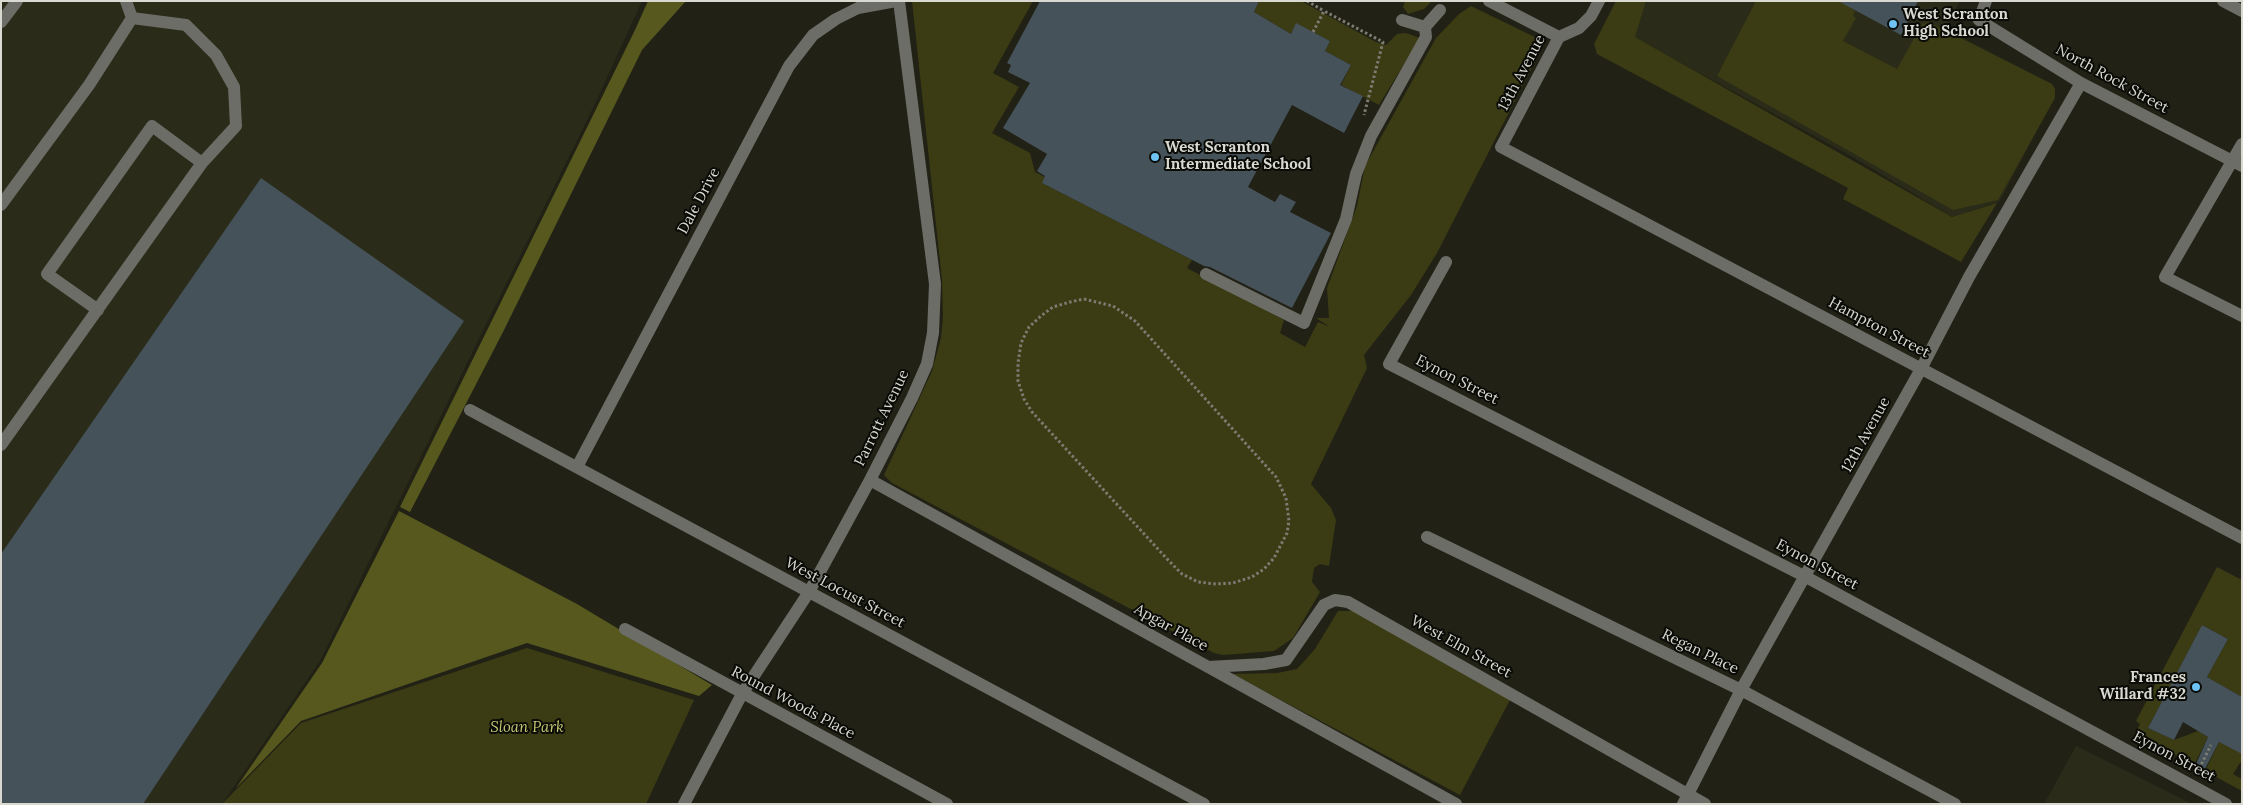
<!DOCTYPE html>
<style>
body{margin:0}
#map{position:relative;width:2243px;height:805px;overflow:hidden;background:#212115;font-family:Lora,serif}
canvas{display:block}
.frame{position:absolute;inset:0;border:2px solid #d9d9d2;pointer-events:none}
</style>
<div id="map">
<canvas width="2243" height="805"></canvas>
<div class="frame"></div>
</div>
<script>
const g = document.querySelector('canvas').getContext('2d');
g.lineJoin = 'round';
function paint(path, color) {
  g.fillStyle = color;
  g.fill(path, 'evenodd');
}
function toPath(rows) {
  const path = new Path2D();
  for (const r of rows) {
    path.moveTo(r[0], r[1]);
    for (let i = 2; i < r.length; i += 2) path.lineTo(r[i], r[i + 1]);
  }
  return path;
}
function strokePath(path, color, width, dash) {
  g.strokeStyle = color;
  g.lineWidth = width;
  g.lineCap = dash ? 'butt' : 'round';
  g.setLineDash(dash || []);
  g.stroke(path);
}
function drawText(font, color, halo, rows, align = 'center') {
  g.font = font + ' Lora,serif';
  g.lineWidth = 4;
  g.setLineDash([]);
  g.textBaseline = 'middle';
  g.strokeStyle = halo;
  g.fillStyle = color;
  for (const [text, x, y, turn = 0] of rows) {
    g.save();
    g.translate(x, y);
    g.rotate((+turn || 0) * Math.PI / 180);
    g.textAlign = isNaN(turn) ? turn : align;
    if (halo) g.strokeText(text, 0, 0);
    g.fillText(text, 0, 0);
    g.restore();
  }
}
const built = toPath([
 [1,1,642,1,595,104,320,661,222,804,1,804],
 [1646,1,1960,1,1945,29,2052,84,2055,89,2055,97,1999,202,1952,217,1856,159,1634,37],
 [2076,746,2192,804,2044,804]
]);
const green = toPath([
 [912,1,1033,1,993,73,1019,87,992,133,1030,153,1035,172,1045,177,1042,183,1192,260,1187,268,1284,320,1280,333,1305,347,1318,322,1330,327,1316,318,1329,318,1327,288,1357,206,1365,166,1436,38,1459,14,1471,6,1545,42,1437,253,1411,295,1364,355,1367,368,1311,484,1331,508,1336,520,1329,566,1320,564,1314,568,1312,582,1320,592,1293,638,1274,651,1223,655,1214,653,892,483,884,475,932,371,941,338,943,317,942,280],
 [1255,1,1301,1,1376,42,1386,45,1397,34,1406,33,1420,38,1379,105,1341,85,1351,65,1325,51,1330,41,1296,24,1291,34,1254,12,1258,3],
 [1405,1,1432,1,1424,9,1408,14,1403,7],
 [1616,1,1646,1,1635,37,1952,217,1997,203,1961,262,1843,199,1848,188,1597,54,1594,44],
 [1756,1,1856,1,1852,9,1855,11,1853,16,1856,18,1843,41,1897,69,1922,24,1929,22,2052,84,2055,89,2055,98,1998,200,1953,210,1717,76],
 [2217,567,2242,580,2242,697,2207,677,2228,639,2202,625,2148,728,2174,740,2198,731,2208,737,2194,765,2135,733,2140,724,2136,721],
 [1338,611,1353,611,1511,698,1460,795,1232,674,1277,673,1297,669,1315,649],
 [527,648,694,700,646,804,222,804,301,723],
 [2219,742,2242,753,2242,760,2233,774,2242,779,2242,791,2205,771]
]);
const forest = toPath([
 [648,1,686,1,642,50,503,332,410,512,400,507,635,30],
 [399,511,577,604,712,685,699,696,527,643,301,721,236,788,322,663]
]);
const building = toPath([
 [1040,1,1259,1,1254,12,1291,34,1296,23,1330,41,1325,51,1351,65,1340,85,1363,96,1344,133,1292,105,1248,187,1275,202,1280,194,1296,202,1290,212,1331,233,1292,308,1210,267,1204,266,1042,183,1045,176,1037,171,1047,154,1003,128,1030,83,1008,72,1011,65,1007,63],
 [1838,1,1918,1,1901,35],
 [261,178,464,321,143,804,1,804,1,554],
 [2202,625,2228,639,2207,677,2242,697,2242,754,2219,742,2205,769,2196,764,2208,737,2183,722,2174,740,2148,728]
]);
const path = toPath([
 [1307,1,1324,11],
 [1313,32,1324,11,1383,42,1364,115],
 [1084,299,1113,306,1135,321,1276,477,1286,498,1289,521,1287,533,1274,558,1264,569,1252,577,1233,583,1216,584,1198,582,1182,574,1169,561,1032,412,1024,399,1018,381,1018,363,1021,343,1029,327,1041,316,1053,307,1070,302,1084,299],
 [2197,773,2211,745]
]);
const minor = toPath([
 [1489,1,1559,37],
 [1599,1,1591,16,1579,28,1559,37,1501,147,2242,538],
 [1986,1,1979,20,2081,83,2242,166],
 [2223,1,2242,11],
 [1402,20,1425,27,1440,10],
 [1,22,17,1],
 [2242,144,2165,277,2242,316],
 [1,205,89,85,132,18,126,1],
 [1446,262,1389,364,1806,577,2226,804],
 [1206,274,1304,323,1346,219,1356,174,1371,136,1426,37,1425,27],
 [98,310,47,274,152,126,202,163],
 [470,410,1204,804],
 [1,445,202,163,236,126,234,87,216,55,186,25,132,18],
 [577,467,789,66,813,35,836,19,858,8,896,1],
 [870,480,1456,804],
 [1427,537,1741,690,1955,804],
 [625,629,947,804],
 [1208,667,1264,664,1286,660,1324,605,1335,600,1348,602,1705,804],
 [684,804,742,694,809,592,870,480,912,398,927,364,933,333,935,284,899,1],
 [1683,804,1741,690,1921,369,1969,277,2081,83]
]);
const markers = [
 [1893,24,5,"#6dc2f3"],
 [1155,157,5,"#6dc2f3"],
 [2196,687,5,"#6dc2f3"]
];
const poiNames = [
 ["West Scranton",1903,15],
 ["High School",1903,32],
 ["West Scranton",1165,148],
 ["Intermediate School",1165,165],
 ["Frances",2186,678,"right"],
 ["Willard #32",2186,695,"right"]
];
const streetNames = [
 ["13th Avenue",1522,73,-62],
 ["North Rock Street",2112,79,29],
 ["Dale Drive",699,201,-62],
 ["Hampton Street",1879,328,28],
 ["Eynon Street",1457,380,27],
 ["Parrott Avenue",882,418,-64],
 ["12th Avenue",1866,435,-61],
 ["Eynon Street",1817,565,28],
 ["West Locust Street",845,593,28],
 ["Apgar Place",1171,628,29],
 ["West Elm Street",1461,647,29],
 ["Regan Place",1700,652,26],
 ["Round Woods Place",793,703,28],
 ["Eynon Street",2174,757,28]
];
const parkNames = [
 ["Sloan Park",527,728]
];
paint(built, '#2a2b18');
paint(green, '#3b3c14');
paint(forest, '#57581e');
paint(building, '#45525a');
strokePath(path, '#7c7c72', 3, [2.5, 2.5]);
strokePath(minor, '#6c6d67', 12);
for (const [x, y, r, color] of markers) {
  const dot = new Path2D();
  dot.arc(x, y, r, 0, 2 * Math.PI);
  g.fillStyle = color;
  g.fill(dot);
  strokePath(dot, '#0a0b06', 2);
}
drawText('bold 15px', '#d9d9d2', '#0a0b06', poiNames, 'left');
drawText('15px', '#d9d9d2', '#0a0b06', streetNames);
drawText('italic 15px', '#c3c670', '#0a0b06', parkNames);
</script>
